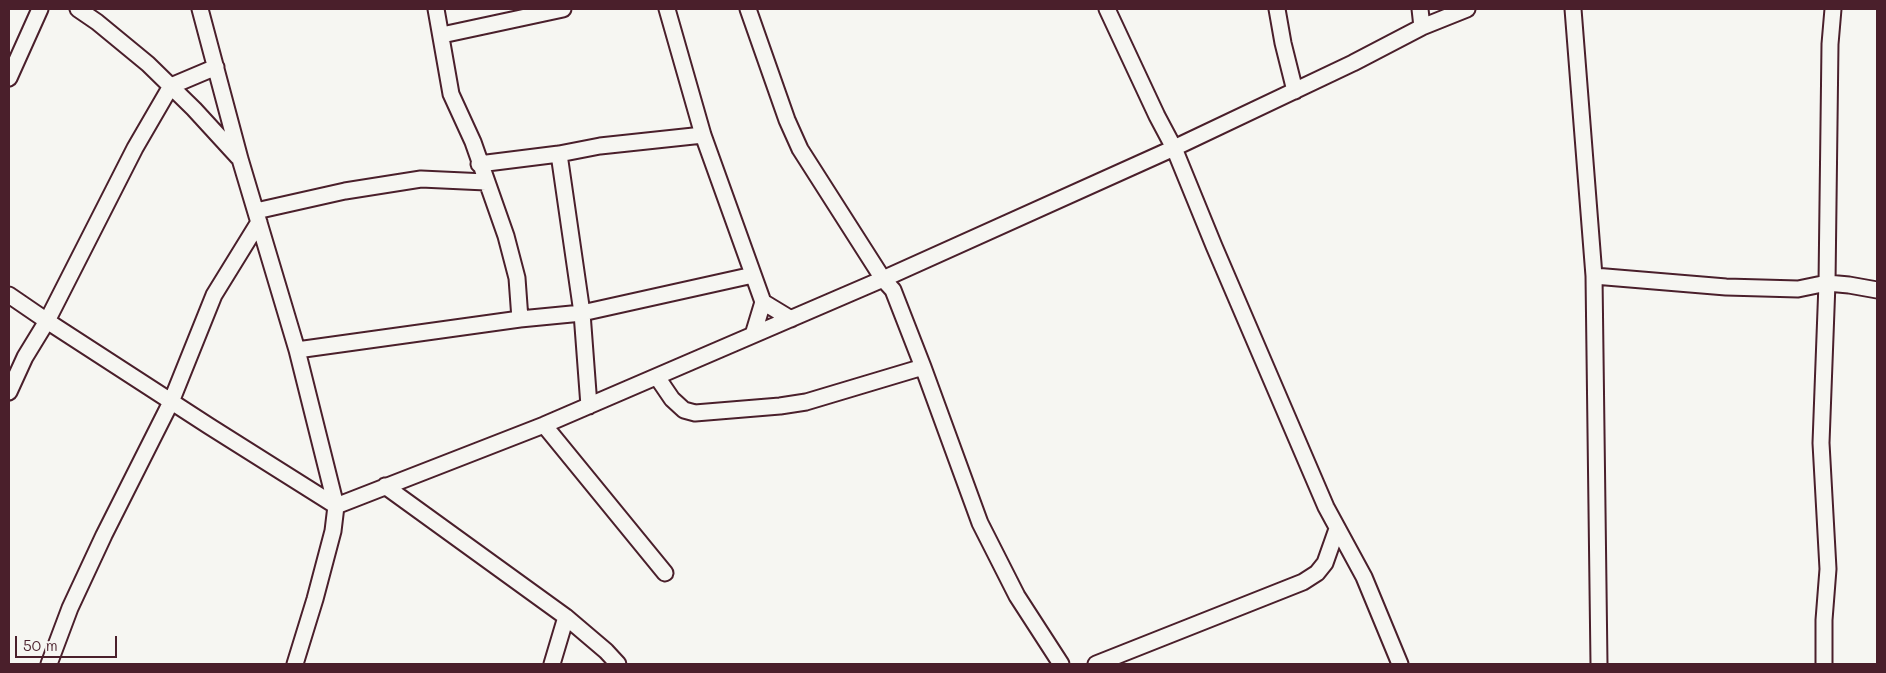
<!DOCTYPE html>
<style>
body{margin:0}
#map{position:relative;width:1886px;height:673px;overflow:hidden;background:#f6f6f2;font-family:Mali,sans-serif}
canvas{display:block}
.frame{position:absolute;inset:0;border:10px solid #4a1f2b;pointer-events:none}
.scale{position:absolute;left:15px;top:636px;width:102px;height:22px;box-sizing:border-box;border:2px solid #4a1f2b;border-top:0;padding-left:6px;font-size:15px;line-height:18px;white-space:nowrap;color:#4a1f2b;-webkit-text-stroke:4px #f6f6f2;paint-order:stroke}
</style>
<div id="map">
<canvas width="1886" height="673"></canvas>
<div class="frame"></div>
<div class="scale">50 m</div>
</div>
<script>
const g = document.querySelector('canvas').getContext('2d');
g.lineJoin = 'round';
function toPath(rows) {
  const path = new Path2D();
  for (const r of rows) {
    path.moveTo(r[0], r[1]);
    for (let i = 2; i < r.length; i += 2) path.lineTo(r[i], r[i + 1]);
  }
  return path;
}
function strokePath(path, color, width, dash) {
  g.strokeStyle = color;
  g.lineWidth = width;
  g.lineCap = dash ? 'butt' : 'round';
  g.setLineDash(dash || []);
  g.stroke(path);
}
const minor = toPath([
 [78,9,97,22,148,64,194,109,238,157],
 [200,9,240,159,297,350,336,506,333,531,315,599,295,664],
 [436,9,451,94,473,142,506,236,517,278,520,319],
 [667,9,703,135,763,302,753,335],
 [748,9,787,120,800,149,883,279,893,290,923,367,980,523,1017,596,1061,664],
 [1107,9,1157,116,1174,148,1214,246,1326,507,1364,577,1400,664],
 [1277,9,1283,43,1295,91],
 [1420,9,1422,27],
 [1573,9,1594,276,1599,664],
 [442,35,563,9],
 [9,78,40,9],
 [559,154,582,313,589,406],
 [479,164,559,154,600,146,703,135],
 [256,211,345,191,421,179,486,182],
 [1594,276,1726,287,1798,289,1827,283,1849,285,1877,290],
 [9,295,47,321,209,426,336,506,544,425,883,279,1174,148,1353,63,1422,27,1467,9],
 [763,302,791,319],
 [297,350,520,319,582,313,753,275],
 [657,377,672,399,684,410,695,413,780,406,806,402,923,367],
 [9,392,25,357,47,321,135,148,171,86,216,67],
 [544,425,665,573],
 [385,486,566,617,606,651,618,664],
 [49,664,70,608,104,535,171,402,214,295,259,222],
 [552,664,566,617],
 [1096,664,1303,582,1317,573,1325,563,1337,529],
 [1824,664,1824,620,1828,569,1821,443,1827,283,1830,44,1833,9]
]);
strokePath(minor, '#4a1f2b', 19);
strokePath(minor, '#f6f6f2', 15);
</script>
